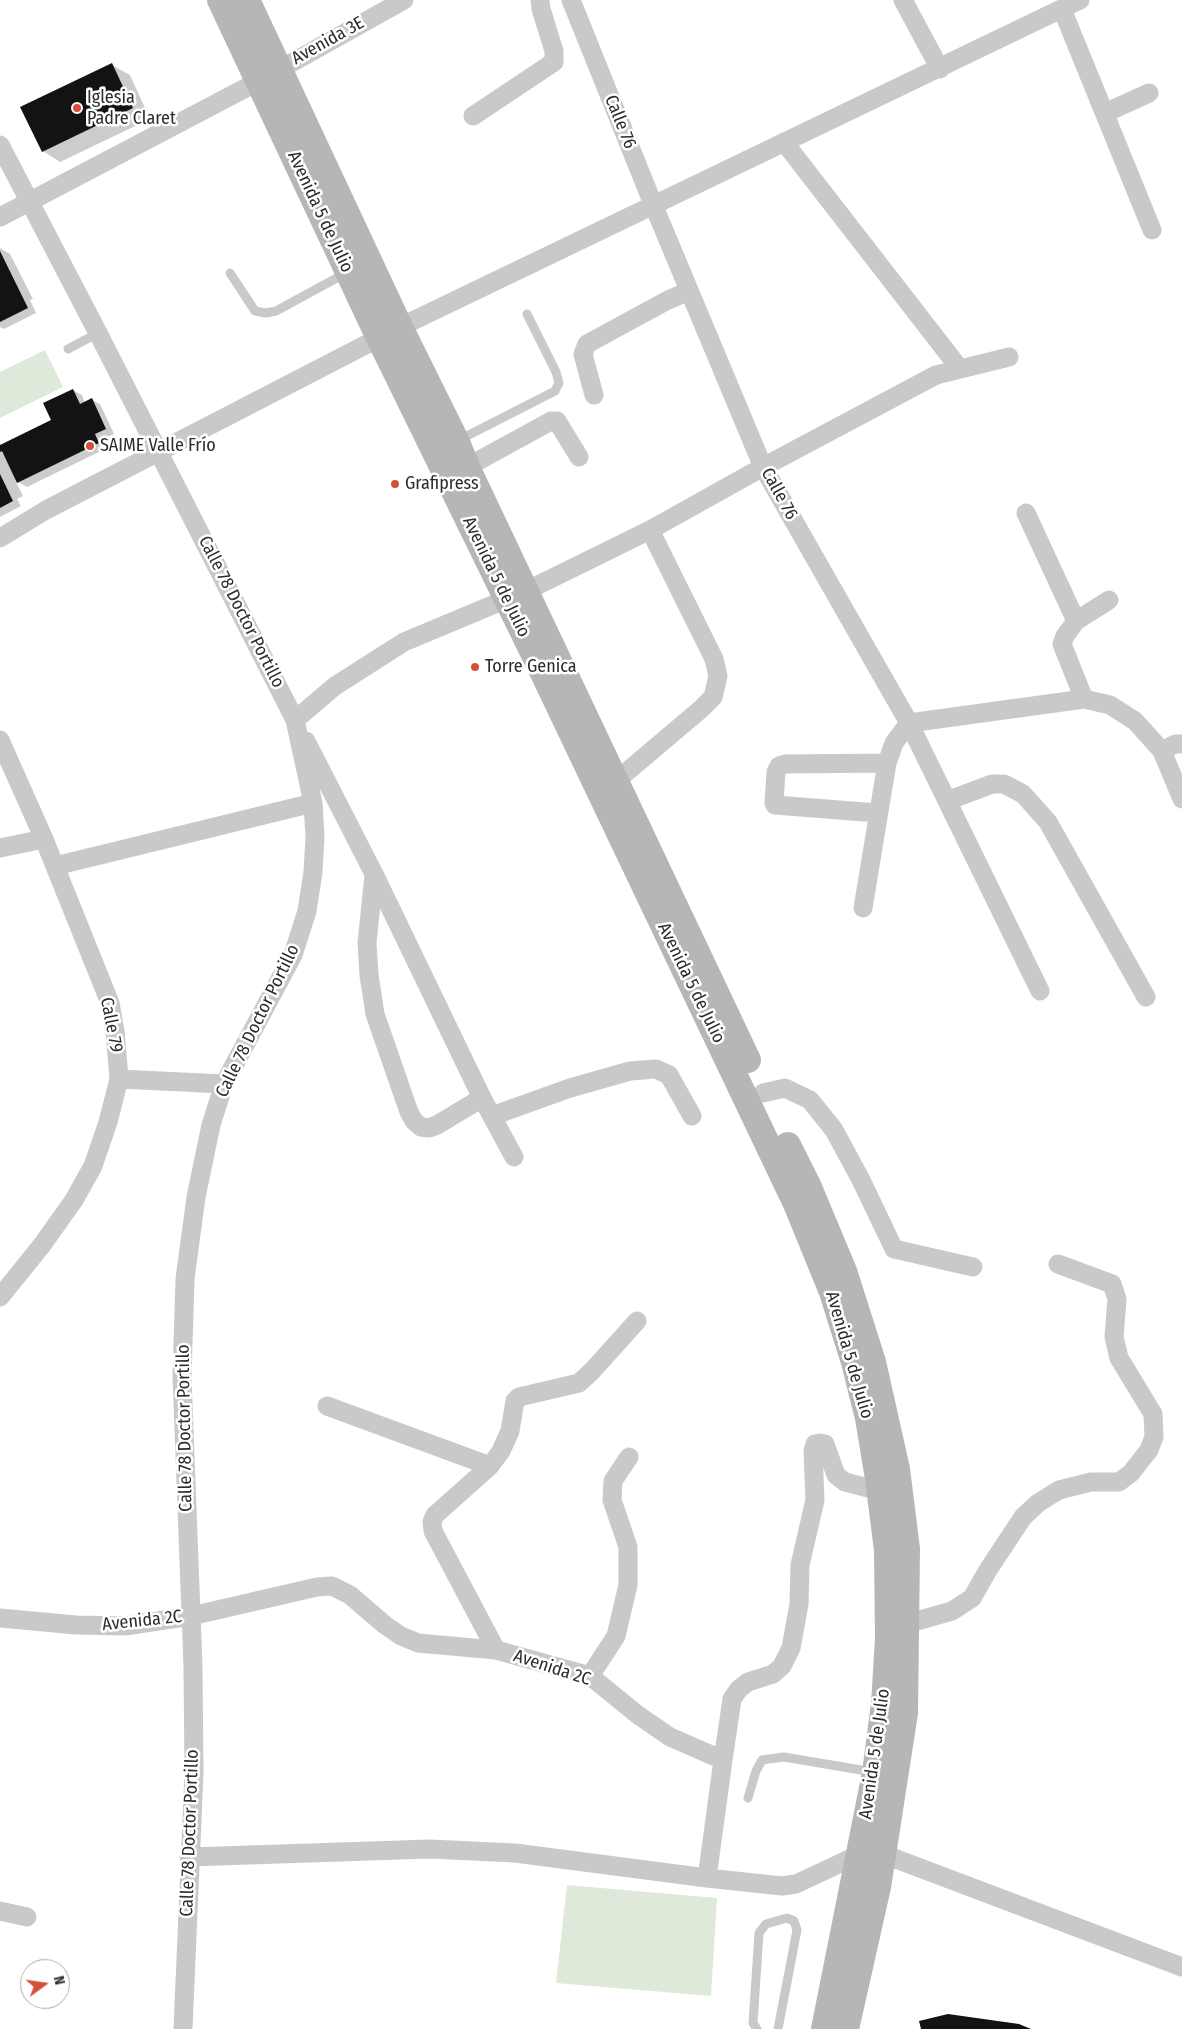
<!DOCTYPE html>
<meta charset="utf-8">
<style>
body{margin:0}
#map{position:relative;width:1182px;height:2029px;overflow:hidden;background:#fff;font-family:"Fira Sans Condensed",sans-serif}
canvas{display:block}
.north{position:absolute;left:20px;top:1959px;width:50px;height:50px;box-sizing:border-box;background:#fff;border:1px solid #ababab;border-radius:50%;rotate:76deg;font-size:14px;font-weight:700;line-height:20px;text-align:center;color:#2c2c2c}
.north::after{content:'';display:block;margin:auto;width:18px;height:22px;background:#d64f3a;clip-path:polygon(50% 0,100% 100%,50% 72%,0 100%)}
</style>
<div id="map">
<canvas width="1182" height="2029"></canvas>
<div class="north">N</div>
</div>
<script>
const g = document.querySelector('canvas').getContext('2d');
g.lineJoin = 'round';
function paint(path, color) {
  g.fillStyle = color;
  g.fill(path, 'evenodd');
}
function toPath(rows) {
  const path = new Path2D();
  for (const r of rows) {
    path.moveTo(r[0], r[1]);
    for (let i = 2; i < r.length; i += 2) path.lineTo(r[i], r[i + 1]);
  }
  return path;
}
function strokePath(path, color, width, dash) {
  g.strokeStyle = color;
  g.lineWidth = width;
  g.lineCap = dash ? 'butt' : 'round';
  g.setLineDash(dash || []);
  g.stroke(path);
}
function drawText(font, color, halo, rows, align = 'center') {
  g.font = font + ' "Fira Sans Condensed",sans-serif';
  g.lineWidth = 5;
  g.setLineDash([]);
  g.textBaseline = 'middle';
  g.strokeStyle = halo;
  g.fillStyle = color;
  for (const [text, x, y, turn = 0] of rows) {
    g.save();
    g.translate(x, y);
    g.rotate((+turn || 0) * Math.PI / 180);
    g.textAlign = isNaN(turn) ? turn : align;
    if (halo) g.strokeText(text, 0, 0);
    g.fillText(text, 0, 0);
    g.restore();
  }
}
const green = toPath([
 [45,350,63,387,0,418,0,372],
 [567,1885,717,1898,711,1996,556,1983]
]);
const shadow = toPath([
 [112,65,130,75,150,119,60,162,43,151],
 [0,248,10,254,33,299,30,300,36,313,4,329,0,327],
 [73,390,82,395,85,403,92,400,100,404,114,434,103,439,107,448,27,487,15,480,23,496,17,499,21,506,0,517,0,443,1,446,53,421]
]);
const building = toPath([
 [112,63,133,108,42,152,20,107],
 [0,251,28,308,0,322],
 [73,389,80,404,92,398,106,429,95,434,99,443,17,483,2,451,0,452,0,445,51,420,43,403],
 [0,474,13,501,0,508],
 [948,2014,1019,2024,1031,2029,921,2029,919,2021]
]);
const service = toPath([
 [230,273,255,311,266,313,276,311,346,273],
 [68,349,98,333],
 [459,440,555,391,559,383,556,372,527,314],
 [748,1798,756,1771,762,1760,784,1757,873,1772],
 [757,2029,753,2023,759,1933,766,1924,787,1918,794,1921,797,1930,778,2029]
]);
const minor = toPath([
 [571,0,653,204,763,467,909,723,1084,699,1110,705,1135,721,1162,751,1182,799],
 [903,0,940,69],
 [1062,9,1152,230],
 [1105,113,1149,93],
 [473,116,554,62,554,51,541,9,540,0],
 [784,142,960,369],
 [0,145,98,333,295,720,313,803,315,838,313,872,307,911,293,955,224,1084,211,1125,196,1197,185,1279,182,1377,193,1666,194,1773,183,2029],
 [0,217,259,81,404,0],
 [594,395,583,354,587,344,668,300,689,291],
 [467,467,551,421,557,421,579,457],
 [1026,513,1076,621],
 [0,538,46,510,400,327,1080,0],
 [1084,699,1062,644,1065,636,1076,621,1109,600],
 [295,720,335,686,404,642,526,591,650,530,763,467,936,375,1009,357],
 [0,740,44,839,110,1003,115,1031,119,1079,108,1122,93,1166,74,1200,42,1245,0,1297],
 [306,741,374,874,482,1098,514,1157],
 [1162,751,1175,744,1182,744],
 [616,781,701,709,713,697,718,676,714,659,650,530],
 [947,801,992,784,1004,784,1023,794,1048,822,1146,997],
 [878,813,775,805,774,803,776,772,779,766,785,764,887,763],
 [0,848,44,839],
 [55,866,313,803],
 [374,875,367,943,369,975,375,1014,409,1112,414,1121,421,1127,429,1128,437,1125,482,1098],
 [863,908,887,763,894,743,909,723,1040,991],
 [119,1079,224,1084],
 [763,1093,785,1088,810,1100,834,1130,861,1180,894,1249,973,1267],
 [492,1116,570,1088,630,1071,656,1069,669,1075,692,1116],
 [327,1406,490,1466,435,1515,432,1522,433,1531,496,1650],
 [490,1466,501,1451,510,1431,515,1401,519,1397,579,1383,592,1371,637,1321],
 [0,1618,76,1625,125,1626,191,1616,317,1587,332,1586,350,1595,385,1625,401,1636,418,1643,496,1650,590,1676,638,1715,670,1737,723,1760,732,1699,739,1689,748,1682,773,1674,782,1666,791,1648,799,1604,800,1565,815,1500,813,1451,815,1444,820,1443,825,1444,836,1475,845,1482,880,1491],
 [906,1624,952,1611,972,1598,988,1570,1023,1517,1038,1503,1059,1490,1091,1482,1119,1482,1131,1473,1149,1450,1154,1437,1153,1414,1119,1358,1114,1337,1117,1299,1112,1284,1058,1264],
 [590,1676,616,1636,628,1585,628,1547,612,1500,613,1481,629,1457],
 [723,1760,707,1878,782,1886,796,1884,860,1854,883,1854,1182,1967],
 [189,1857,430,1849,515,1853,707,1878],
 [0,1911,27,1917]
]);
const secondary = toPath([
 [220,0,379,338,542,671,797,1206,832,1292,854,1362,868,1418,878,1479,887,1550,888,1638,884,1704,875,1773,824,2029],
 [247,0,400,327,457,442,467,467,748,1060],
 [788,1145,808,1185,844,1271,873,1362,897,1469,907,1549,905,1713,878,1887,846,2029]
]);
const markers = [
 [77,108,5,"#d64f3a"],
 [90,446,5,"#d64f3a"],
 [395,484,5,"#d64f3a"],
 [475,667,5,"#d64f3a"]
];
const streetNames = [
 ["Avenida 3E",328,41,-29],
 ["Calle 76",620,122,68],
 ["Avenida 5 de Julio",320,212,65],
 ["Calle 76",779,494,61],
 ["Avenida 5 de Julio",496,577,64],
 ["Calle 78 Doctor Portillo",241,612,63],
 ["Avenida 5 de Julio",691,983,64],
 ["Calle 78 Doctor Portillo",258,1021,-64],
 ["Calle 79",111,1025,79],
 ["Avenida 5 de Julio",849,1355,74],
 ["Calle 78 Doctor Portillo",185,1428,-91],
 ["Avenida 2C",142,1621,-6],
 ["Avenida 2C",552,1668,18],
 ["Avenida 5 de Julio",875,1754,-82],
 ["Calle 78 Doctor Portillo",190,1833,-88]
];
const poiNames = [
 ["Iglesia",87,98],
 ["Padre Claret",87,119],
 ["SAIME Valle Frío",100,446],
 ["Grafipress",405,484],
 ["Torre Genica",485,667]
];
paint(green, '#dfe9da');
paint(shadow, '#0003');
paint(building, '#131313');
strokePath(service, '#c9c9c9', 9);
strokePath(minor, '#c9c9c9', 19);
strokePath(secondary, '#b6b6b6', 26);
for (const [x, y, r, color] of markers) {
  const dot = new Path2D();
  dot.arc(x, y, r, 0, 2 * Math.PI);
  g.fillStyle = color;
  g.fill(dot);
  strokePath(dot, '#fff', 2);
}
drawText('18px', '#2c2c2c', '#fff', streetNames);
drawText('18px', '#2c2c2c', '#fff', poiNames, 'left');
</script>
